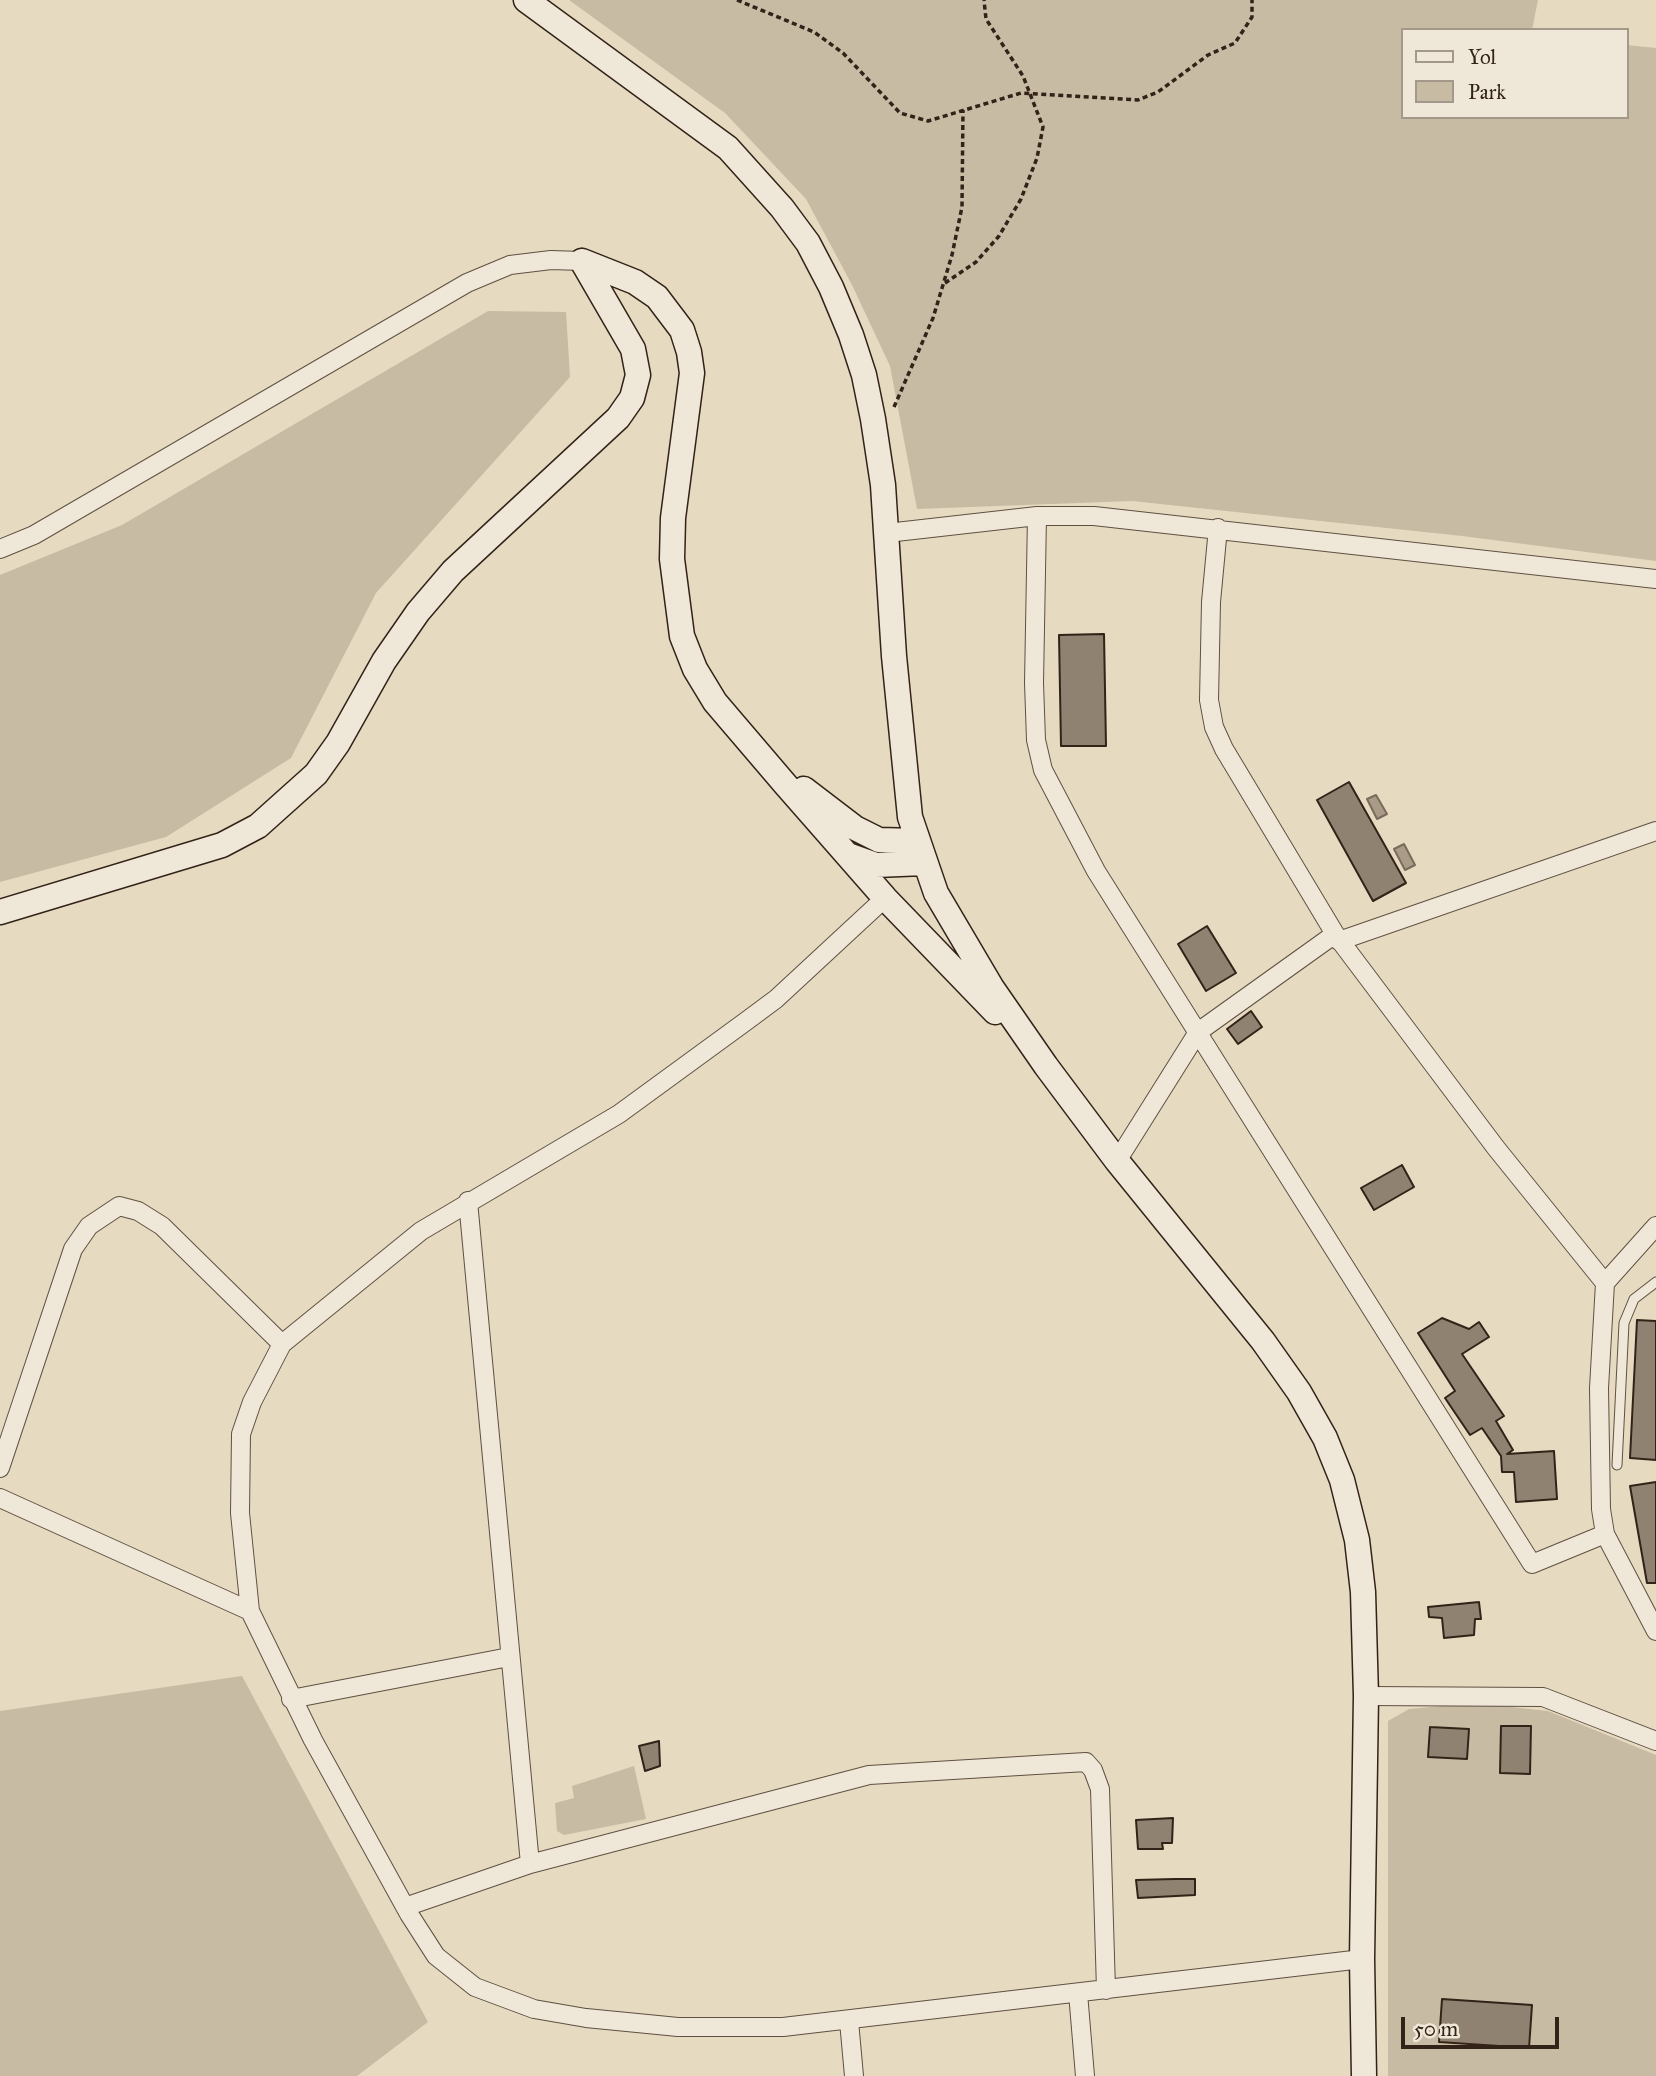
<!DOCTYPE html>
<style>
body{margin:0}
#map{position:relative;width:1656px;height:2076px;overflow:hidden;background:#e6dac1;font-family:"IM FELL Great Primer",serif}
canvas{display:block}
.legend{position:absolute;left:1401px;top:28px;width:228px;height:91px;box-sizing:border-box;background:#efe7d7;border:2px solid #a4988b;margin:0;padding:9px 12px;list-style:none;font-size:21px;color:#332218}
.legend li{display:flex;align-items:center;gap:14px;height:35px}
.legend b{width:35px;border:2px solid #a4988b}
.scale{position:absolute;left:1401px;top:2017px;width:158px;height:32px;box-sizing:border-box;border:4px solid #332218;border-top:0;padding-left:9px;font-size:21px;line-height:24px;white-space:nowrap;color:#332218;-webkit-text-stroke:5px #efe7d7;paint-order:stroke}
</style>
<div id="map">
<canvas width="1656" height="2076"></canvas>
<ul class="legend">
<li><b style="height:9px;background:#efe7d7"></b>Yol</li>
<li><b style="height:19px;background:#c8bba4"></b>Park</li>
</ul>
<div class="scale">50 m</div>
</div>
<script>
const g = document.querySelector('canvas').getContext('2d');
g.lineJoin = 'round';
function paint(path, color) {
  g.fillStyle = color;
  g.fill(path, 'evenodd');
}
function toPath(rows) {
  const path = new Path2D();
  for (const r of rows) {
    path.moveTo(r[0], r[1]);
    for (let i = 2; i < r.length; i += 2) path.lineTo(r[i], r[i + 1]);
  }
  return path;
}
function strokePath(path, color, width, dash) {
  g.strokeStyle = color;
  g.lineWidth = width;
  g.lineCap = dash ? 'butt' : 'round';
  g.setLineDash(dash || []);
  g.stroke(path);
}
const green = toPath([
 [569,0,1538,0,1532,30,1402,30,1402,117,1626,117,1626,45,1656,48,1656,561,1462,536,1132,501,917,509,890,366,852,285,806,199,725,113],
 [488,311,566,312,570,377,376,593,291,758,166,837,0,882,0,575,122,525],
 [242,1676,428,2022,357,2076,0,2076,0,1711],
 [1476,1703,1548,1711,1656,1755,1656,2076,1388,2076,1388,1721,1409,1709],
 [634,1766,646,1819,564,1835,557,1831,555,1803,574,1798,572,1786]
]);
const water = toPath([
 [1376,795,1387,814,1377,819,1367,799,1376,795],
 [1404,844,1415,865,1405,870,1394,849,1404,844]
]);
const building = toPath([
 [1104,634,1106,746,1061,746,1059,635,1104,634],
 [1349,782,1406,883,1373,901,1317,800,1349,782],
 [1207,926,1236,973,1206,991,1178,944,1207,926],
 [1251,1011,1262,1027,1238,1044,1227,1029,1251,1011],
 [1402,1165,1414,1187,1374,1210,1361,1188,1402,1165],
 [1442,1318,1469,1329,1479,1322,1489,1337,1462,1354,1504,1416,1496,1421,1513,1450,1507,1454,1554,1451,1557,1499,1516,1502,1514,1472,1502,1472,1501,1456,1482,1428,1470,1435,1445,1398,1455,1391,1418,1333,1442,1318],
 [1637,1320,1656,1321,1656,1460,1630,1458,1637,1320],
 [1656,1482,1656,1583,1647,1583,1630,1486,1656,1482],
 [1479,1602,1481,1619,1475,1619,1474,1635,1444,1638,1442,1618,1429,1617,1428,1607,1479,1602],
 [1501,1726,1531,1726,1530,1774,1500,1773,1501,1726],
 [1430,1727,1469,1729,1467,1759,1428,1757,1430,1727],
 [659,1741,660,1766,645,1771,639,1746,659,1741],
 [1173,1818,1172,1843,1162,1843,1163,1849,1138,1849,1136,1820,1173,1818],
 [1175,1879,1195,1879,1195,1895,1138,1898,1136,1880,1175,1879],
 [1442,1999,1532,2005,1529,2048,1439,2042,1442,1999]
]);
const path = toPath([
 [737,0,814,32,843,53,900,113,928,121,1021,93,1138,100,1158,92,1208,55,1235,43,1252,17,1252,0],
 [945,283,976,262,999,236,1021,199,1037,158,1043,127,1023,76,986,19,984,0],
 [894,407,933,318,952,255,962,207,963,110]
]);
const lane = toPath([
 [1617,1465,1624,1323,1634,1299,1656,1282]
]);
const street = toPath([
 [1037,516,1034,683,1036,740,1043,770,1096,871,1532,1564,1605,1534],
 [1218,528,1211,602,1209,700,1214,727,1224,749,1335,934,1496,1148,1605,1283],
 [887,533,1037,516,1094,516,1656,579],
 [0,549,34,535,467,283,510,265,551,260,582,261],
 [885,898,776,999,745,1022,619,1114,421,1231,282,1344,252,1402,241,1434,240,1513,250,1611,313,1740,409,1914,436,1956,475,1987,534,2009,586,2018,678,2027,783,2027,1362,1959],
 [1339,941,1656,831],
 [1117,1161,1198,1032,1335,934],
 [468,1201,530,1864],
 [1656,1226,1605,1283,1599,1388,1601,1509,1605,1534,1656,1631],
 [0,1468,73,1249,89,1226,119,1206,138,1211,162,1226,282,1344],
 [0,1498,250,1611],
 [1366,1696,1543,1697,1656,1741],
 [291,1699,509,1657],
 [405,1907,530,1864,869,1775,1086,1762,1093,1770,1100,1789,1106,1990],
 [1078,1993,1085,2076],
 [849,2021,854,2076]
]);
const secondary = toPath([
 [526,0,728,148,782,208,808,243,831,287,851,335,864,375,873,419,883,485,894,656,910,817,936,893,992,988,1046,1066,1117,1161,1263,1341,1299,1392,1325,1438,1342,1480,1357,1540,1363,1592,1366,1696,1362,1959,1364,2076],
 [582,261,635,282,657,297,682,330,689,352,692,373,673,518,672,559,682,636,695,669,715,702,785,784,885,898,995,1012],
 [804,789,855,828,879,840,916,841],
 [848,855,876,865,924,863],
 [0,912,222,845,258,826,316,774,338,743,384,661,418,612,453,571,618,418,632,398,638,375,633,349,582,261]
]);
paint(green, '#c8bba4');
paint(water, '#a99b88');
strokePath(water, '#7a6b5b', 2);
paint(building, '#908270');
strokePath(building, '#332218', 2);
strokePath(lane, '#605042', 11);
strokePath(street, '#605042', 20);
strokePath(secondary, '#332218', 27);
strokePath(path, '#332218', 3.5, [5, 3.5]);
strokePath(lane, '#efe7d7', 9);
strokePath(street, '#efe7d7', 18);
strokePath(secondary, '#efe7d7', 24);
</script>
